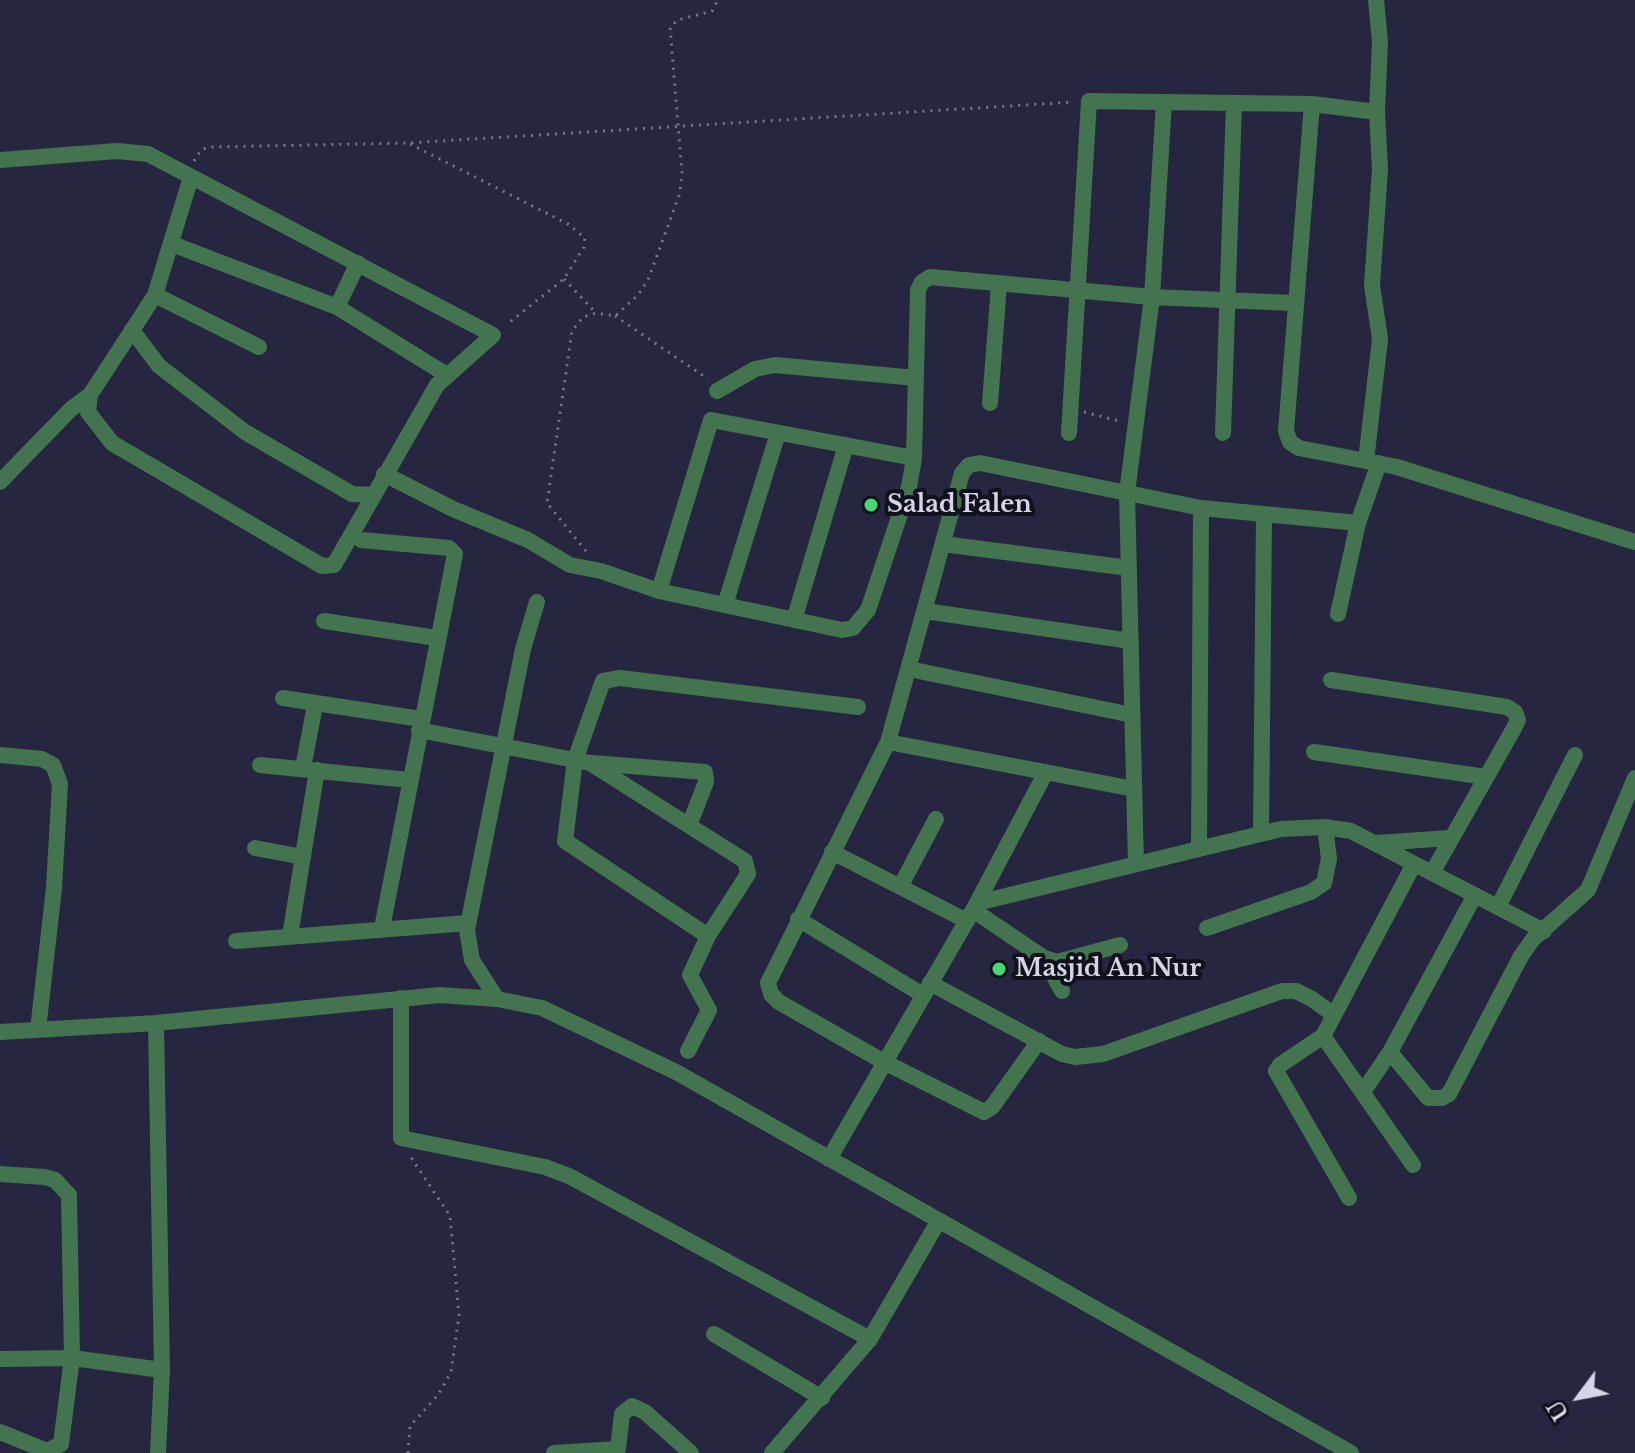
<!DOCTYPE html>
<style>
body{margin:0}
#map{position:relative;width:1635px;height:1453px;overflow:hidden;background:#272641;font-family:"Libre Baskerville",serif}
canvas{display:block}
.north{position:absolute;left:1539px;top:1357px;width:80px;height:80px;-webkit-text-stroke:6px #11111d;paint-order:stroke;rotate:238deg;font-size:22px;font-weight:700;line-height:32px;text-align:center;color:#d4d5e7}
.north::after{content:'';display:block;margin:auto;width:28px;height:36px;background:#d4d5e7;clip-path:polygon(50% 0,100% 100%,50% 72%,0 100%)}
</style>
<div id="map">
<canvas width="1635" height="1453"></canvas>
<div class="north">U</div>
</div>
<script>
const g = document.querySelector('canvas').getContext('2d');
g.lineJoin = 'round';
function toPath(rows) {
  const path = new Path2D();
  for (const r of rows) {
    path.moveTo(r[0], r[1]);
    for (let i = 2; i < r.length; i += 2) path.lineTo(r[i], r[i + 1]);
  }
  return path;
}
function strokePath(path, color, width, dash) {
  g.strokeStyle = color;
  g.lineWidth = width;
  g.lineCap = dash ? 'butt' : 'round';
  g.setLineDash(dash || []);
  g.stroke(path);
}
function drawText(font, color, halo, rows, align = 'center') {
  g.font = font + ' "Libre Baskerville",serif';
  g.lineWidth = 8;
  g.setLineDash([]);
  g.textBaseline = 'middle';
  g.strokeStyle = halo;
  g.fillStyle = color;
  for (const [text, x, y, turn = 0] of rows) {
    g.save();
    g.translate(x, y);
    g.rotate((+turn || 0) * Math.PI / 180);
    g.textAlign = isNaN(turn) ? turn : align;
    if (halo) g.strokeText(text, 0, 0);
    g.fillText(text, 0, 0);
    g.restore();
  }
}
const path = toPath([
 [410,144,568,224,585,238,584,247,564,279,506,325],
 [194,161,201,150,209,147,408,143,1074,102],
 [564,279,596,313],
 [615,316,708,379],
 [1084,412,1119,421],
 [586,551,547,503,572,331,583,317,596,313,615,316,638,295,648,280,680,193,682,173,670,27,678,20,712,11,718,0],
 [408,1453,410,1426,438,1395,451,1372,459,1315,450,1216,410,1156]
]);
const minor = toPath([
 [1312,104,1286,431,1290,442,1299,448,1397,467,1635,542],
 [0,160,117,151,148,154,493,335,437,385,334,565,322,566,112,443,88,412,90,395,155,295,191,177],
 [172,244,337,307],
 [358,263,337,307,447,375],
 [155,295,259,347],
 [132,330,159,366,245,432,352,494,374,495],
 [717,391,755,369,775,365,916,378],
 [990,403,999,285],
 [1069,433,1089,101,1312,104,1377,112],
 [1223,433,1234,103],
 [1366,461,1380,339,1372,285,1380,169,1377,112,1380,42,1376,0],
 [384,474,453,509,528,540,570,565,601,571,659,591,842,630,853,628,868,610,909,487,914,458,918,290,922,282,930,277,1152,297,1294,303],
 [0,482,71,409,90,395],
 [361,540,449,548,455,554,382,928],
 [943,544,1129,568],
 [659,591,711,420,914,458],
 [725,605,778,433],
 [925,611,1131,641],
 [1338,614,1358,523,1379,463],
 [794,620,846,445],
 [324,621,437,638],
 [909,669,1132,715],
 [1331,680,1507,707,1515,712,1518,720,1513,730,1432,873],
 [283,698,421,719],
 [419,730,590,763,745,861,748,874,708,936,690,975,709,1010,688,1051],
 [888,742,1134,789],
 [1314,752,1486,777],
 [0,755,42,759,53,765,60,784,54,888,38,1030],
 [593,763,705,772,706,782,690,823],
 [260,765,409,780],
 [303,768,315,705],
 [1261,834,1264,515],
 [1376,843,1451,838],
 [255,848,303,857],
 [1199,849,1201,508],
 [832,852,967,921],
 [1136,864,1127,493,1152,297,1164,102],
 [900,887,936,819],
 [977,903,1281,829,1325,827,1351,831,1544,931],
 [1498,907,1575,755],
 [973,910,1044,958,1057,962,1120,945],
 [798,919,923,995],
 [1207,928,1311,892,1324,883,1329,859,1325,827],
 [290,936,317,770],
 [708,936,565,841,575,760,603,681,620,678,858,707],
 [236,941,468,923],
 [1044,958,1062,991],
 [930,983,1062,1054,1075,1057,1103,1054,1282,991,1296,991,1312,999,1334,1015],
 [401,998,401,1138,545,1167,569,1176,870,1339],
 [497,999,472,960,467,930,523,649,537,602],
 [156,1023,162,1370,158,1453],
 [0,1032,156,1023,440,995,497,999,542,1008,676,1072,1351,1453],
 [1323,1036,1413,1165],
 [1039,1041,992,1107,984,1112,884,1062,779,1002,771,994,768,983,888,742,962,473,969,465,980,463,1201,508,1358,523],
 [1390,1052,1428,1098,1442,1098,1449,1094,1521,956,1533,939,1588,890,1635,778],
 [1363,1092,1390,1052,1475,895],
 [829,1159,977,903,1046,772],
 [0,1174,45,1177,55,1180,69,1195,72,1358,61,1444,47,1451,0,1432],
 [1349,1198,1276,1071,1280,1065,1323,1036,1414,864],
 [714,1334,822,1398],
 [0,1359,72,1358,162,1370],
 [554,1453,618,1449,622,1414,632,1406,645,1412,691,1453],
 [772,1453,870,1339,938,1222]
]);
const markers = [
 [871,505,8,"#4ad677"],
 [999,969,8,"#4ad677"]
];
const poiNames = [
 ["Salad Falen",887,505],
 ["Masjid An Nur",1015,969]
];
strokePath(path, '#76768d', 3, [2, 6]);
strokePath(minor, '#43744f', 16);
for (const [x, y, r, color] of markers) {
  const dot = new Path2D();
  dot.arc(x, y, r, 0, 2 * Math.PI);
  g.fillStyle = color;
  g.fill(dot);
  strokePath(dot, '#11111d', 3);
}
drawText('bold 24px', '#d4d5e7', '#11111d', poiNames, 'left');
</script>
